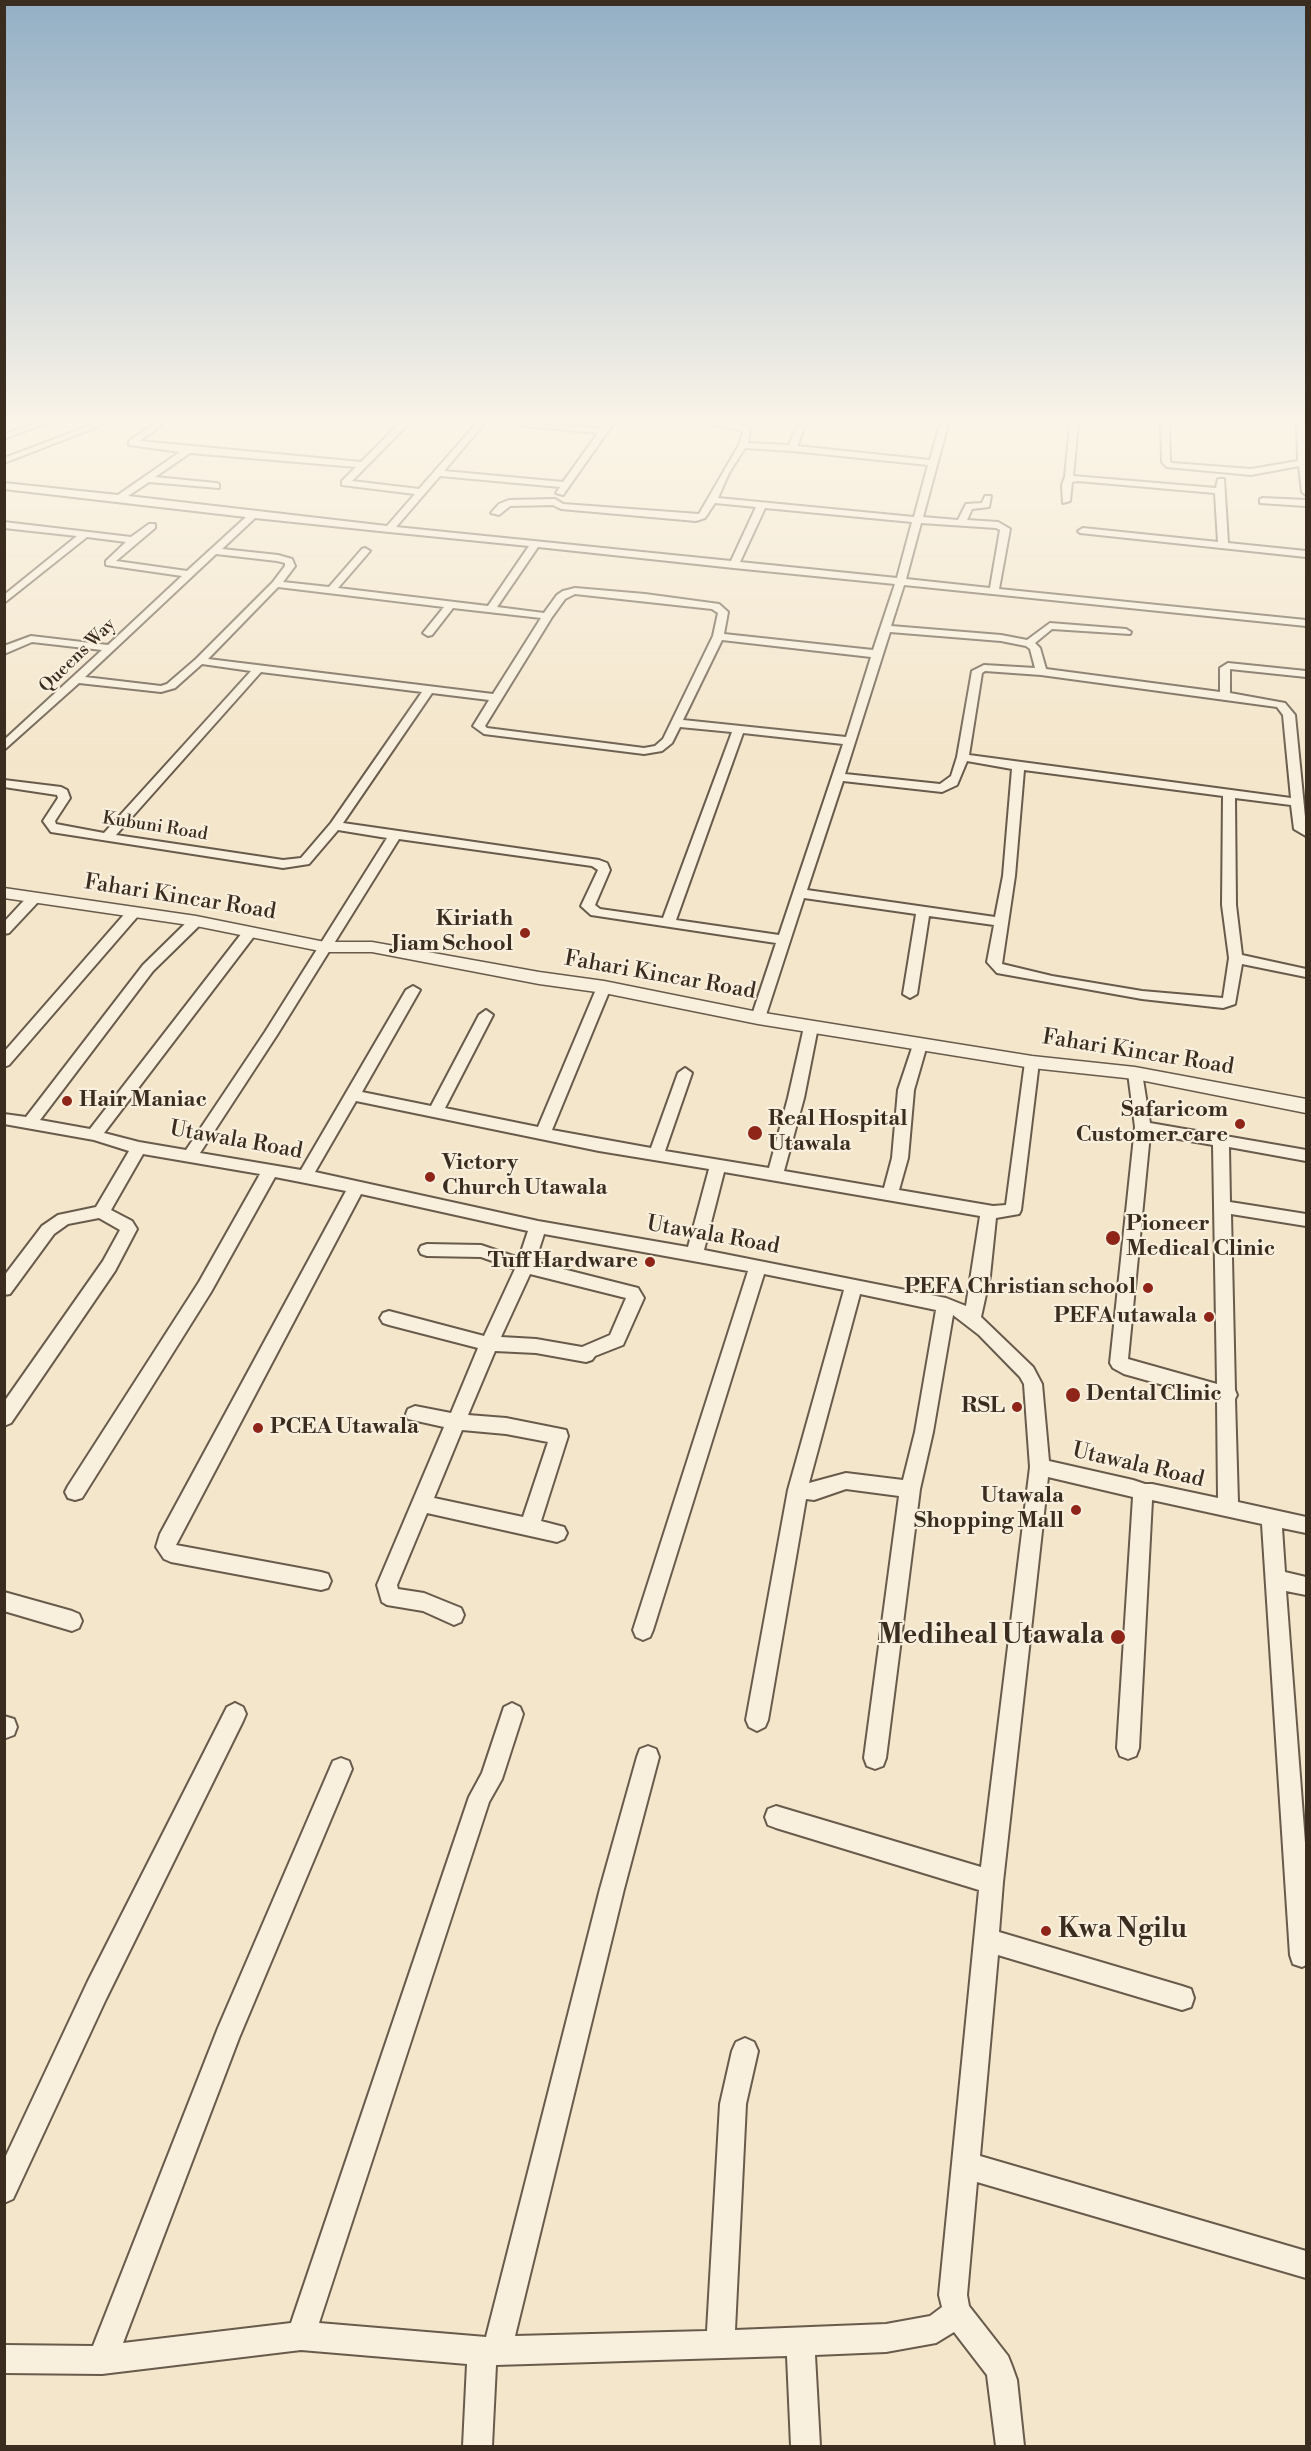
<!DOCTYPE html>
<style>
body{margin:0}
#map{position:relative;width:1311px;height:2451px;overflow:hidden;background:#f4e6cb;font-family:"Libre Bodoni",serif}
canvas{display:block}
.frame{position:absolute;inset:0;border:6px solid #3a2d20;pointer-events:none}
</style>
<div id="map">
<canvas width="1311" height="2451"></canvas>
<div class="frame"></div>
</div>
<script>
const g = document.querySelector('canvas').getContext('2d');
g.lineJoin = 'round';
function toPath(rows) {
  const path = new Path2D();
  for (const r of rows) {
    path.moveTo(r[0], r[1]);
    for (let i = 2; i < r.length; i += 2) path.lineTo(r[i], r[i + 1]);
  }
  return path;
}
function strokePath(path, color, width, dash) {
  g.strokeStyle = color;
  g.lineWidth = width;
  g.lineCap = dash ? 'butt' : 'round';
  g.setLineDash(dash || []);
  g.stroke(path);
}
function paint(path, color) {
  g.fillStyle = color;
  g.fill(path, 'evenodd');
}
function drawText(font, color, halo, rows, align = 'center') {
  g.font = font + ' "Libre Bodoni",serif';
  g.lineWidth = 4.5;
  g.setLineDash([]);
  g.textBaseline = 'middle';
  g.strokeStyle = halo;
  g.fillStyle = color;
  for (const [text, x, y, turn = 0] of rows) {
    g.save();
    g.translate(x, y);
    g.rotate((+turn || 0) * Math.PI / 180);
    g.textAlign = isNaN(turn) ? turn : align;
    if (halo) g.strokeText(text, 0, 0);
    g.fillText(text, 0, 0);
    g.restore();
  }
}
const minor = toPath([
 [32,424,44,424,4,439,4,434,32,424],
 [94,424,105,424,4,463,4,458,94,424],
 [154,424,162,425,140,441,361,462,399,424,408,424,352,481,419,489,476,424,484,424,444,471,563,482,598,433,525,426,521,424,601,428,605,424,613,424,563,495,556,493,560,487,440,476,396,527,731,561,756,507,715,503,705,518,696,521,561,509,553,505,510,506,499,515,491,513,499,504,509,500,555,499,563,504,699,514,739,445,743,431,713,424,741,424,750,428,748,443,789,445,798,424,806,424,797,446,930,460,940,424,948,424,923,517,958,520,966,504,982,503,985,496,991,496,989,507,972,509,967,520,998,522,1010,529,999,589,1306,620,1306,626,904,585,891,626,1001,635,1027,640,1050,623,1126,629,1131,632,1130,634,1052,629,1035,643,1040,648,1046,669,1220,692,1220,668,1228,663,1306,671,1306,677,1230,669,1230,693,1285,703,1295,715,1306,827,1306,836,1294,829,1291,805,1235,798,1236,905,1242,955,1306,969,1306,977,1242,964,1235,1004,1223,1008,1142,999,997,973,987,962,994,925,929,916,917,994,910,998,903,994,916,914,804,898,765,1018,758,1023,751,1018,776,943,591,915,581,906,598,870,592,866,399,839,277,1035,200,1153,301,1170,406,990,413,986,420,990,362,1092,431,1106,479,1015,486,1010,493,1015,445,1108,538,1127,597,987,604,983,611,987,552,1130,651,1148,678,1073,685,1068,692,1073,665,1151,769,1168,788,1098,804,1027,811,1022,816,1024,818,1027,804,1098,784,1171,884,1188,892,1158,898,1090,913,1045,915,1042,925,1042,927,1045,914,1090,908,1158,899,1190,993,1206,1006,1205,1025,1062,1032,1057,1037,1059,1039,1062,1021,1210,1019,1214,996,1218,990,1276,981,1317,1033,1367,1042,1384,1049,1461,1133,1480,1145,1484,1152,1484,1218,1498,1217,1400,1124,1374,1113,1368,1110,1363,1135,1127,1128,1073,1135,1068,1142,1073,1150,1123,1306,1150,1306,1161,1229,1147,1230,1202,1306,1214,1306,1226,1231,1214,1235,1390,1237,1395,1235,1399,1238,1502,1306,1517,1306,1533,1282,1528,1285,1572,1306,1577,1306,1595,1286,1591,1306,1856,1306,1965,1302,1967,1293,1964,1290,1955,1262,1524,1152,1500,1139,1748,1136,1756,1128,1759,1120,1756,1117,1748,1133,1497,1048,1477,1003,1882,999,1932,1182,1986,1191,1989,1194,1998,1191,2007,1182,2010,998,1955,980,2156,1306,2251,1306,2278,977,2182,967,2295,969,2306,1008,2356,1012,2366,1017,2380,1024,2446,996,2446,987,2375,954,2332,936,2343,886,2352,815,2355,820,2446,791,2446,787,2356,496,2365,492,2446,463,2446,467,2364,301,2350,102,2374,4,2373,4,2345,93,2346,218,2028,333,1761,341,1758,349,1761,352,1769,239,2038,123,2343,291,2323,469,1797,482,1773,504,1707,512,1703,520,1707,523,1714,502,1779,489,1802,319,2323,486,2337,600,1889,637,1757,640,1749,648,1746,656,1749,659,1757,624,1889,515,2336,707,2331,720,2104,732,2051,736,2042,745,2038,754,2042,758,2051,746,2104,735,2330,886,2324,930,2316,942,2307,939,2295,979,1890,776,1828,768,1825,765,1817,768,1809,776,1806,981,1867,1030,1467,1024,1384,1020,1377,979,1335,953,1315,933,1432,920,1489,886,1758,883,1766,875,1769,867,1766,864,1758,899,1496,846,1489,814,1500,806,1499,768,1720,765,1727,757,1731,749,1727,746,1720,788,1490,844,1290,764,1274,653,1630,650,1637,643,1640,636,1637,633,1630,748,1271,544,1234,535,1262,638,1288,644,1298,623,1345,595,1356,592,1360,586,1362,536,1353,495,1351,468,1415,506,1418,566,1430,568,1436,541,1521,564,1527,567,1533,564,1539,557,1542,427,1513,397,1585,398,1589,424,1593,461,1608,464,1615,461,1622,454,1625,423,1611,387,1605,382,1602,377,1585,444,1427,408,1419,406,1414,408,1409,415,1406,451,1413,478,1348,389,1325,383,1323,380,1318,383,1313,389,1311,484,1336,515,1269,481,1257,427,1256,421,1254,419,1250,421,1246,427,1244,481,1245,519,1258,528,1231,361,1194,176,1545,321,1572,328,1574,331,1581,328,1588,321,1590,171,1562,164,1559,156,1547,160,1534,346,1191,275,1177,211,1292,82,1498,75,1500,68,1498,65,1492,68,1486,199,1282,260,1174,143,1154,111,1210,132,1221,137,1229,115,1271,11,1423,4,1426,4,1402,103,1261,120,1230,99,1218,68,1224,54,1234,10,1294,4,1295,4,1276,42,1226,58,1215,96,1207,129,1151,94,1140,4,1124,4,1114,26,1117,143,965,191,918,201,918,203,921,201,924,153,971,40,1120,90,1129,245,929,255,929,257,932,255,935,104,1133,139,1142,186,1150,265,1032,387,838,338,830,309,864,283,868,51,832,43,821,58,798,57,795,4,787,4,780,61,787,67,790,70,798,55,821,56,824,104,833,251,671,202,664,175,688,161,692,79,683,4,750,4,740,102,650,32,642,4,654,4,646,31,636,108,645,182,576,106,565,106,561,126,542,87,537,4,603,4,595,77,536,4,528,4,522,131,537,149,524,155,524,155,528,116,561,187,571,246,517,4,489,4,483,118,495,180,452,129,445,129,441,154,424],
 [745,448,792,451,928,465,914,517,718,498,729,473,745,448],
 [190,453,356,467,342,481,342,485,415,494,387,526,128,496,149,482,219,488,219,484,216,483,155,477,190,453],
 [765,508,912,522,897,578,740,562,765,508],
 [255,518,389,532,529,546,488,606,338,588,370,551,365,548,362,549,329,587,283,582,295,566,292,559,278,555,222,549,255,518],
 [921,523,996,528,1000,530,990,588,906,579,921,523],
 [538,547,734,568,895,584,873,650,724,634,728,612,719,604,645,594,575,588,563,591,557,595,544,613,497,607,538,547],
 [216,554,277,561,285,563,285,566,273,582,196,659,167,684,161,686,85,677,216,554],
 [278,587,444,607,423,633,428,636,432,635,453,608,541,618,493,694,208,659,278,587],
 [575,594,712,609,718,613,713,636,663,739,655,746,644,748,487,728,485,726,552,617,565,599,575,594],
 [890,632,1001,641,1026,646,1030,649,1035,668,984,665,972,671,957,757,951,776,940,784,845,774,890,632],
 [722,640,871,657,846,737,683,720,722,640],
 [985,671,1041,675,1277,707,1283,715,1291,798,969,755,982,673,985,671],
 [261,672,422,692,331,823,301,858,283,860,116,835,261,672],
 [432,693,489,700,473,726,484,734,644,754,662,751,672,743,680,727,732,732,663,918,600,909,595,905,610,870,607,863,599,860,343,823,432,693],
 [743,733,843,744,779,935,676,920,743,733],
 [967,761,1012,769,1003,876,995,917,807,890,843,781,942,792,957,785,967,761],
 [1024,770,1223,796,1222,905,1229,958,1223,998,1142,991,1052,976,1002,964,1015,876,1024,770],
 [356,1101,599,1151,709,1169,688,1247,538,1221,315,1172,356,1101],
 [1150,1134,1213,1145,1217,1384,1128,1359,1150,1134],
 [724,1172,980,1216,966,1306,946,1298,704,1250,724,1172],
 [530,1274,626,1298,610,1335,582,1347,536,1339,501,1337,530,1274],
 [860,1294,936,1310,915,1432,903,1480,846,1473,809,1483,860,1294],
 [462,1430,506,1434,548,1442,523,1517,434,1498,462,1430],
 [1070,424,1078,424,1073,476,1216,488,1218,479,1224,479,1228,543,1306,551,1306,557,1080,533,1078,531,1083,528,1218,542,1215,493,1078,481,1072,482,1070,501,1063,503,1062,485,1065,477,1070,424],
 [1161,424,1169,424,1170,461,1172,463,1251,469,1298,461,1297,424,1305,424,1306,495,1302,492,1299,466,1251,475,1167,467,1162,462,1161,424],
 [1263,498,1306,500,1306,506,1260,503,1260,499,1263,498],
 [34,894,39,895,41,898,39,901,9,933,4,934,4,922,29,895,34,894],
 [133,909,138,910,140,913,138,916,9,1065,4,1067,4,1052,128,910,133,909],
 [4,1592,72,1611,79,1614,82,1621,79,1628,72,1631,4,1611,4,1592],
 [235,1703,243,1707,246,1714,243,1721,106,1999,13,2199,4,2203,4,2160,88,1981,227,1707,235,1703],
 [4,1716,14,1719,17,1727,14,1735,6,1738,4,1716]
]);
const tertiary = toPath([
 [4,888,196,916,325,942,372,942,539,972,604,981,758,1012,1032,1056,1135,1067,1306,1099,1306,1113,1135,1079,1032,1068,758,1024,604,993,539,984,372,952,325,952,196,926,4,898,4,888]
]);
const markers = [
 [525,933,6,"#8f2418"],
 [67,1101,6,"#8f2418"],
 [1240,1124,6,"#8f2418"],
 [755,1133,8,"#8f2418"],
 [430,1177,6,"#8f2418"],
 [1113,1238,8,"#8f2418"],
 [650,1262,6,"#8f2418"],
 [1148,1288,6,"#8f2418"],
 [1209,1317,6,"#8f2418"],
 [1073,1395,8,"#8f2418"],
 [1017,1407,6,"#8f2418"],
 [258,1428,6,"#8f2418"],
 [1076,1510,6,"#8f2418"],
 [1118,1637,8,"#8f2418"],
 [1046,1931,6,"#8f2418"]
];
const farStreetnames = [
 ["Queens Way",78,656,-44],
 ["Kubuni Road",155,827,9]
];
const streetNames = [
 ["Fahari Kincar Road",180,898,9],
 ["Fahari Kincar Road",660,976,10],
 ["Fahari Kincar Road",1138,1053,9],
 ["Utawala Road",236,1141,10],
 ["Utawala Road",713,1236,10],
 ["Utawala Road",1138,1466,13]
];
const poiNames = [
 ["Kiriath",513,920],
 ["Jiam School",513,945],
 ["Hair Maniac",79,1101,"left"],
 ["Safaricom",1228,1111],
 ["Customer care",1228,1136],
 ["Real Hospital",768,1120,"left"],
 ["Utawala",768,1145,"left"],
 ["Victory",442,1164,"left"],
 ["Church Utawala",442,1189,"left"],
 ["Pioneer",1126,1225,"left"],
 ["Medical Clinic",1126,1250,"left"],
 ["Tuff Hardware",638,1262],
 ["PEFA Christian school",1136,1288],
 ["PEFA utawala",1197,1317],
 ["Dental Clinic",1086,1395,"left"],
 ["RSL",1005,1407],
 ["PCEA Utawala",270,1428,"left"],
 ["Utawala",1064,1497],
 ["Shopping Mall",1064,1522]
];
const nearPoinames = [
 ["Mediheal Utawala",1104,1637],
 ["Kwa Ngilu",1058,1931,"left"]
];
strokePath(minor, '#685b4b', 4);
strokePath(tertiary, '#685b4b', 3);
paint(minor, '#f8efdd');
paint(tertiary, '#f8efdd');
const sky = g.createLinearGradient(0, 0, 0, 767);
sky.addColorStop(0, '#93afc5');
sky.addColorStop(0.55, '#faf4e8');
sky.addColorStop(1, '#faf4e800');
g.fillStyle = sky;
g.fillRect(0, 0, 1311, 767);
for (const [x, y, r, color] of markers) {
  const dot = new Path2D();
  dot.arc(x, y, r, 0, 2 * Math.PI);
  g.fillStyle = color;
  g.fill(dot);
  strokePath(dot, '#f8efdd', 2);
}
drawText('18px', '#3a2d20', '#f8efdd', farStreetnames);
drawText('22px', '#3a2d20', '#f8efdd', streetNames);
drawText('bold 22px', '#3a2d20', '#f8efdd', poiNames, 'right');
drawText('bold 27px', '#3a2d20', '#f8efdd', nearPoinames, 'right');
</script>
